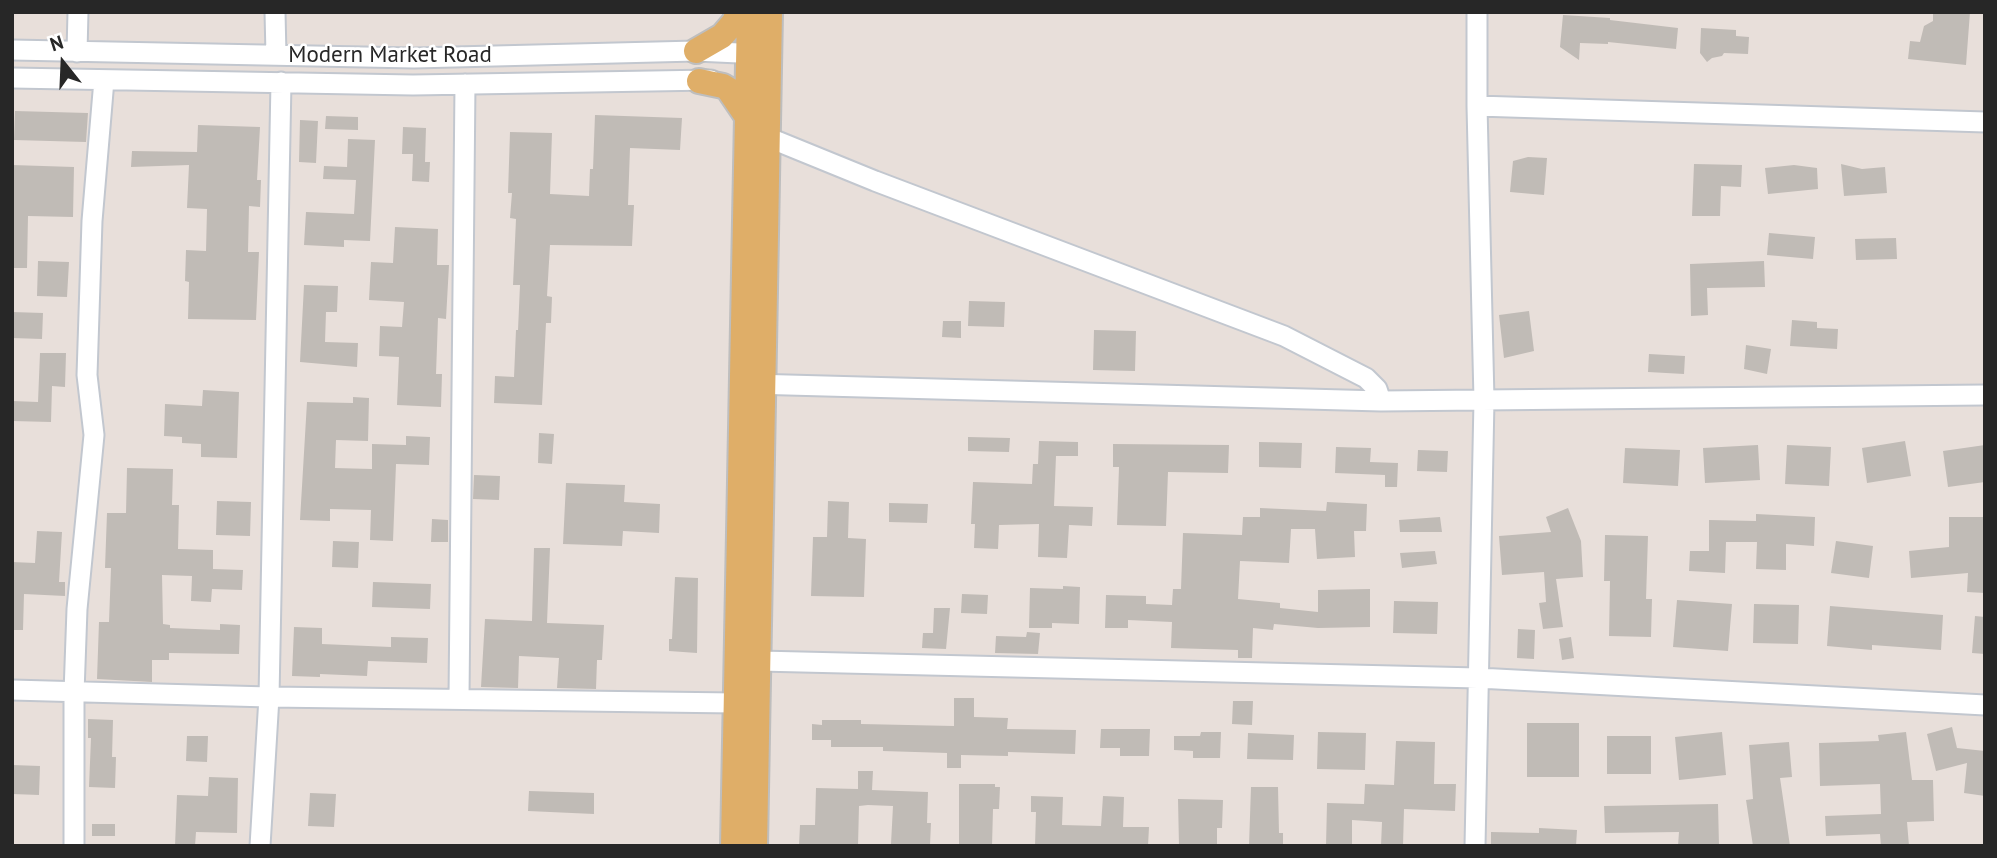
<!DOCTYPE html>
<style>
body{margin:0}
#map{position:relative;width:1997px;height:858px;overflow:hidden;background:#e8dfda;font-family:"PT Sans",sans-serif}
canvas{display:block}
.frame{position:absolute;inset:0;border:14px solid #272727;pointer-events:none}
.north{position:absolute;left:28px;top:28px;width:70px;height:70px;-webkit-text-stroke:5px #fff;paint-order:stroke;rotate:342deg;font-size:19px;font-weight:700;line-height:28px;text-align:center;color:#272727}
.north::after{content:'';display:block;margin:auto;width:24px;height:32px;background:#272727;clip-path:polygon(50% 0,100% 100%,50% 72%,0 100%)}
</style>
<div id="map">
<canvas width="1997" height="858"></canvas>
<div class="frame"></div>
<div class="north">N</div>
</div>
<script>
const g = document.querySelector('canvas').getContext('2d');
g.lineJoin = 'round';
function paint(path, color) {
  g.fillStyle = color;
  g.fill(path, 'evenodd');
}
function toPath(rows) {
  const path = new Path2D();
  for (const r of rows) {
    path.moveTo(r[0], r[1]);
    for (let i = 2; i < r.length; i += 2) path.lineTo(r[i], r[i + 1]);
  }
  return path;
}
function strokePath(path, color, width, dash) {
  g.strokeStyle = color;
  g.lineWidth = width;
  g.lineCap = dash ? 'butt' : 'round';
  g.setLineDash(dash || []);
  g.stroke(path);
}
function drawText(font, color, halo, rows, align = 'center') {
  g.font = font + ' "PT Sans",sans-serif';
  g.lineWidth = 5;
  g.setLineDash([]);
  g.textBaseline = 'middle';
  g.strokeStyle = halo;
  g.fillStyle = color;
  for (const [text, x, y, turn = 0] of rows) {
    g.save();
    g.translate(x, y);
    g.rotate((+turn || 0) * Math.PI / 180);
    g.textAlign = isNaN(turn) ? turn : align;
    if (halo) g.strokeText(text, 0, 0);
    g.fillText(text, 0, 0);
    g.restore();
  }
}
const building = toPath([
 [1933,12,1970,12,1966,65,1908,59,1910,41,1920,42,1924,26,1933,21],
 [1563,15,1610,18,1610,20,1678,28,1676,49,1608,42,1608,44,1580,43,1579,60,1560,47],
 [1701,28,1736,30,1736,36,1749,37,1748,54,1724,53,1722,56,1712,58,1707,62,1700,53],
 [15,111,88,113,86,142,14,140],
 [595,115,682,118,680,150,630,148,628,205,634,205,632,246,550,245,547,296,552,297,551,323,546,323,542,405,494,403,495,376,514,377,516,330,518,330,520,285,513,285,516,219,510,218,512,193,508,193,510,132,552,133,550,194,589,196,590,169,593,169],
 [326,116,358,117,358,130,325,129],
 [300,120,318,121,316,163,299,162],
 [198,125,260,127,257,180,261,180,260,207,249,206,248,252,259,252,256,320,188,319,189,282,185,281,186,250,206,251,207,209,187,208,189,165,131,167,132,151,197,152],
 [403,127,426,128,425,162,430,162,429,182,412,181,413,154,402,154],
 [348,139,375,140,370,241,344,240,344,247,304,245,306,212,354,214,356,180,323,179,324,166,347,167],
 [1528,157,1547,158,1544,195,1510,192,1513,161],
 [1694,164,1742,165,1741,187,1721,186,1720,216,1692,216],
 [1841,164,1862,169,1885,167,1887,193,1844,196],
 [12,165,74,167,73,217,28,216,27,268,12,268],
 [1794,165,1817,168,1818,189,1768,194,1765,168],
 [395,227,438,229,437,265,449,265,446,319,438,318,436,374,442,374,441,407,397,405,399,357,379,356,380,326,402,327,404,302,369,300,371,262,393,263],
 [1769,233,1815,237,1813,259,1767,255],
 [1896,238,1897,259,1856,260,1855,239],
 [38,261,69,262,67,297,37,296],
 [1764,261,1765,287,1707,288,1708,315,1691,316,1690,264],
 [304,285,338,286,337,312,326,312,325,342,358,343,357,367,300,362],
 [969,301,1005,302,1004,327,968,326],
 [1529,311,1534,351,1504,358,1499,315],
 [12,312,43,313,42,339,12,338],
 [1792,320,1817,322,1817,328,1838,329,1837,349,1790,346],
 [943,321,961,321,961,338,942,337],
 [1094,330,1136,331,1135,371,1093,370],
 [1746,345,1771,349,1767,374,1744,369],
 [40,353,66,353,65,387,52,386,51,422,12,421,12,401,38,402],
 [1649,354,1685,356,1684,374,1648,372],
 [203,390,239,392,237,458,201,457,201,444,182,443,182,437,164,436,165,404,202,406],
 [353,397,369,398,368,441,336,440,335,468,372,469,372,444,406,445,406,436,430,437,429,465,396,464,393,541,370,540,371,510,330,509,330,521,300,520,307,402,353,403],
 [539,433,554,434,552,464,538,463],
 [968,437,1010,438,1009,452,968,451],
 [1039,441,1078,442,1078,456,1056,456,1054,506,1093,507,1092,526,1069,525,1067,558,1038,557,1039,524,999,525,998,549,974,548,975,524,971,524,973,482,1032,484,1033,464,1038,464],
 [1905,441,1911,476,1867,483,1862,448],
 [1259,442,1302,443,1301,468,1259,467],
 [1113,444,1229,445,1228,473,1168,472,1166,526,1117,525,1119,467,1113,467],
 [1758,445,1760,480,1705,483,1703,448],
 [1787,445,1831,447,1829,486,1785,484],
 [1985,445,1985,482,1948,487,1943,451],
 [1336,447,1371,448,1370,462,1398,463,1397,487,1385,487,1385,475,1335,473],
 [1625,448,1680,450,1678,486,1623,483],
 [1418,450,1448,451,1447,472,1417,471],
 [127,468,173,469,172,505,179,505,178,549,213,550,213,569,243,570,242,590,212,589,211,602,191,601,192,576,162,575,163,624,170,625,170,628,220,630,220,624,240,625,239,654,169,653,169,660,152,660,152,682,97,679,99,622,109,622,111,568,105,568,107,513,126,513],
 [474,475,500,476,499,500,473,499],
 [566,483,625,485,624,502,660,504,659,533,623,531,622,546,563,544],
 [217,501,251,502,250,536,216,535],
 [828,501,849,502,848,538,866,539,864,597,811,596,813,537,827,537],
 [1327,502,1367,504,1366,531,1354,531,1355,557,1317,559,1315,529,1291,529,1289,563,1240,561,1238,599,1280,603,1280,608,1318,612,1318,590,1370,589,1370,627,1318,628,1274,624,1273,630,1253,628,1252,658,1238,658,1238,650,1171,648,1172,622,1128,620,1128,628,1105,628,1106,595,1146,596,1146,604,1172,605,1173,589,1181,589,1183,533,1242,535,1243,517,1260,517,1260,508,1326,511],
 [889,503,928,504,927,523,889,522],
 [1568,508,1581,541,1583,577,1556,579,1563,627,1543,629,1539,603,1546,602,1544,572,1502,575,1499,536,1551,532,1546,517],
 [1756,514,1815,517,1814,546,1786,544,1786,570,1756,569,1757,542,1726,542,1725,573,1689,571,1690,551,1709,551,1709,520,1756,521],
 [1440,517,1442,532,1400,532,1399,520],
 [1949,517,1985,517,1985,593,1967,592,1968,573,1911,578,1909,551,1949,547],
 [432,519,448,520,448,542,431,542],
 [37,531,62,532,59,582,65,582,65,596,24,594,23,630,12,630,12,562,35,563],
 [1605,535,1648,536,1646,599,1652,599,1651,637,1609,636,1610,581,1604,581],
 [333,541,359,542,358,568,332,567],
 [1836,541,1873,546,1869,578,1831,573],
 [534,548,550,548,547,623,604,625,602,660,597,660,596,689,557,688,559,658,519,656,518,688,481,687,485,619,532,621],
 [1435,551,1437,564,1402,568,1400,553],
 [675,577,698,578,697,653,669,651,669,639,672,639],
 [373,582,431,584,430,609,372,607],
 [1063,586,1080,587,1079,624,1052,623,1052,628,1029,628,1030,588,1063,589],
 [962,594,988,595,987,614,961,613],
 [1677,600,1732,604,1728,651,1673,647],
 [1394,601,1438,602,1437,634,1393,633],
 [1754,604,1799,605,1798,644,1753,643],
 [1830,606,1943,615,1941,650,1872,645,1872,650,1827,646],
 [934,608,950,608,946,649,922,648,923,633,933,633],
 [1975,616,1985,617,1985,654,1972,653],
 [294,627,322,628,322,644,391,647,391,637,428,638,427,663,368,661,367,676,320,674,320,677,292,676],
 [1518,629,1535,630,1534,659,1517,658],
 [1027,632,1040,633,1038,654,995,653,996,636,1026,637],
 [1571,637,1574,658,1562,660,1559,639],
 [954,698,974,698,974,717,1008,718,1007,729,1076,730,1075,754,1008,752,1008,756,961,755,961,768,947,768,947,753,883,751,883,747,831,747,831,740,812,740,812,724,822,725,822,720,861,720,861,724,954,726],
 [1233,701,1253,701,1252,725,1232,724],
 [88,719,113,720,112,757,116,757,115,788,89,787,91,738,88,738],
 [1527,723,1579,723,1579,777,1527,777],
 [1952,727,1957,748,1985,751,1985,796,1964,793,1967,763,1936,771,1927,734],
 [1101,729,1150,729,1149,756,1120,756,1120,748,1100,748],
 [1201,732,1221,732,1220,758,1193,758,1193,751,1174,750,1174,736,1200,736],
 [1318,732,1366,733,1365,770,1317,769],
 [1722,732,1726,775,1679,780,1675,737],
 [1906,732,1912,780,1933,780,1934,821,1907,822,1909,846,1881,846,1880,834,1826,836,1825,816,1881,814,1880,784,1820,786,1819,743,1879,741,1878,735],
 [1248,733,1294,735,1293,760,1247,759],
 [187,736,208,736,207,762,186,761],
 [1607,736,1651,736,1651,774,1607,774],
 [1396,741,1435,742,1434,784,1456,784,1455,811,1404,809,1403,846,1381,846,1382,822,1352,820,1352,846,1326,846,1327,803,1364,804,1365,784,1394,785],
 [1789,742,1792,777,1780,778,1790,846,1753,846,1746,800,1753,799,1749,745],
 [12,765,40,766,39,795,12,794],
 [858,771,873,771,872,790,928,792,927,823,931,823,930,845,891,844,893,806,868,805,859,806,858,846,799,846,800,825,815,825,816,788,858,789],
 [209,777,238,778,237,833,196,832,195,846,175,846,177,795,208,796],
 [959,784,995,784,995,787,1000,787,999,809,993,809,992,846,959,846],
 [1251,787,1278,787,1279,833,1283,833,1283,846,1249,846],
 [529,791,594,793,594,814,528,811],
 [310,793,336,794,334,827,308,826],
 [1031,796,1063,797,1062,825,1101,826,1103,796,1124,797,1123,827,1149,827,1148,846,1035,846,1036,812,1031,812],
 [1178,799,1223,800,1222,828,1217,828,1217,846,1179,846],
 [1718,804,1719,846,1678,846,1679,832,1605,833,1604,806],
 [92,824,115,824,115,836,92,836],
 [1539,828,1577,830,1576,846,1491,846,1491,832,1539,833]
]);
const minor = toPath([
 [275,12,276,55],
 [12,50,414,58,696,51,760,54],
 [77,52,78,12],
 [12,78,413,85,711,80],
 [1477,106,1985,122],
 [767,137,875,181,1284,336,1366,378,1377,389,1381,401],
 [751,384,1381,401,1985,395],
 [759,661,1478,678,1985,705],
 [12,690,269,697,735,703],
 [459,698,465,84],
 [74,846,74,693,77,609,94,435,87,375,92,221,104,80],
 [260,846,269,697,281,82],
 [1475,846,1484,400,1477,106,1477,12]
]);
const major = toPath([
 [696,51,722,36,734,22,738,12],
 [699,81,723,86,728,89,747,117],
 [733,846,749,12],
 [755,846,770,12]
]);
const streetNames = [
 ["Modern Market Road",390,55]
];
paint(building, '#c0bbb6');
strokePath(minor, '#c2c7cf', 23);
strokePath(major, '#bebebe', 28);
strokePath(minor, '#fff', 19);
strokePath(major, '#dfae68', 24);
drawText('23px', '#272727', '#fff', streetNames);
</script>
